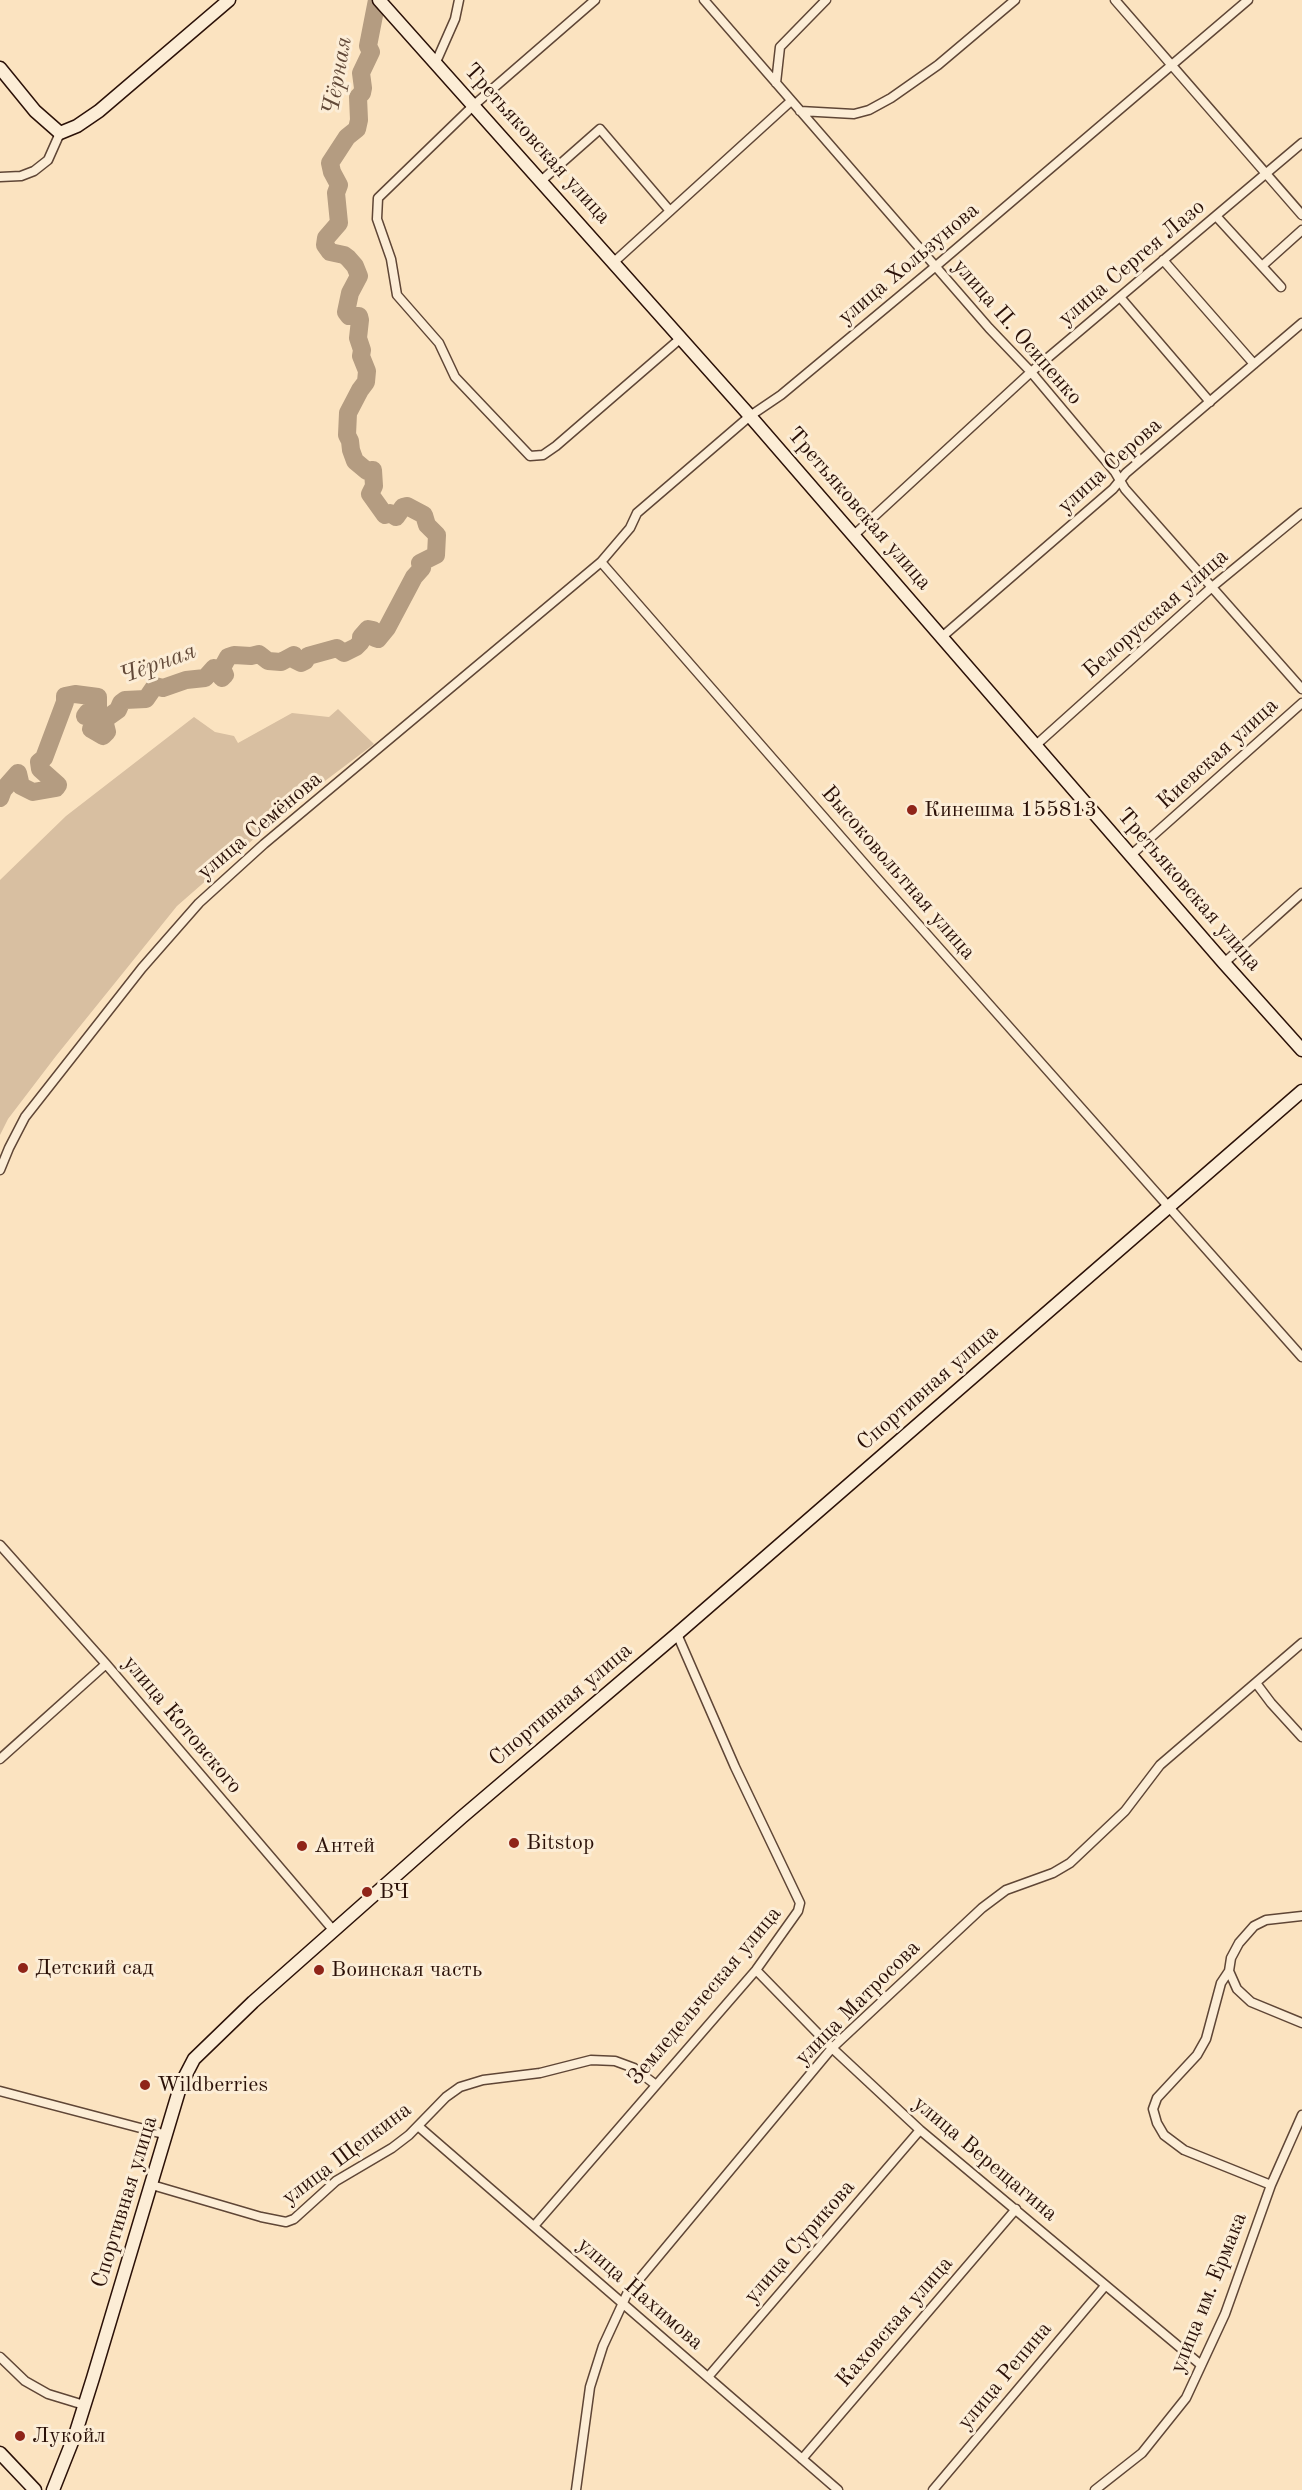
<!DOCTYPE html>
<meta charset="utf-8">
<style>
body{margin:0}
canvas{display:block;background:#fbe3c0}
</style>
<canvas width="1302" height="2490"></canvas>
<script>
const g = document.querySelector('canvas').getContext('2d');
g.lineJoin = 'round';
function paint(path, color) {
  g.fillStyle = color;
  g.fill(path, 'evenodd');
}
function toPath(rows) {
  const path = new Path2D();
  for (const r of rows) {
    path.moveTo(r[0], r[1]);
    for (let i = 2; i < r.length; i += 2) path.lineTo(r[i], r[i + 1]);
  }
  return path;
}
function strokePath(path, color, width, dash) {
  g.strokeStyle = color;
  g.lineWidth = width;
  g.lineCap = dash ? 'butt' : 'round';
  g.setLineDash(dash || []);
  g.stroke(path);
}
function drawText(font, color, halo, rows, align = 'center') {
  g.font = font + ' "Old Standard TT",serif';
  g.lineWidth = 6;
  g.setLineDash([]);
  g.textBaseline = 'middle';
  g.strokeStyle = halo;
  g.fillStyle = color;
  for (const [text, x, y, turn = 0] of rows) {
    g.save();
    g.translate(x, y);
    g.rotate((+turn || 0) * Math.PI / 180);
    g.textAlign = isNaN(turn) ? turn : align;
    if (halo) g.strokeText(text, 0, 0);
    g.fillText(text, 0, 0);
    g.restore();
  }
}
const green = toPath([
 [338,709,374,744,289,808,177,906,56,1056,8,1119,0,1135,0,880,66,816,194,717,215,732,234,736,238,743,292,713,329,717]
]);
const river = toPath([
 [0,798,3,790,18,773,21,786,33,792,56,788,58,785,40,769,39,762,44,758,65,702,65,696,75,694,98,697,98,707,88,712,85,716,97,720,91,729,103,736,107,732,104,720,118,710,121,703,125,700,146,699,155,686,163,688,186,680,205,678,214,668,222,678,225,675,222,668,228,657,234,655,251,656,259,654,268,661,281,662,294,655,295,660,301,663,305,661,308,656,337,648,344,653,356,647,361,642,361,637,368,629,373,630,375,638,378,639,387,628,414,577,422,568,420,563,436,555,437,535,427,525,424,515,407,506,403,507,396,517,390,513,385,515,370,494,374,486,373,470,367,471,355,461,351,450,350,441,347,435,348,413,360,390,366,382,367,371,361,356,362,350,358,338,360,320,359,316,349,316,346,312,350,293,359,276,355,266,348,258,344,255,330,252,325,245,326,238,339,223,336,193,339,185,332,172,330,163,347,137,357,129,359,120,358,97,362,93,363,88,361,73,371,52,368,46,377,0]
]);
const street = toPath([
 [595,0,474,105,378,198,377,219,391,259,397,295,439,343,455,377,530,456,543,455,556,446,681,338],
 [704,0,989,328,1031,372,1115,472,1125,489,1302,689],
 [1115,0,1302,215],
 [436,62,455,19,459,0],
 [776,83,780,47,826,0],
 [800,111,854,114,869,110,891,98,938,65,1015,0],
 [0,177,21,176,34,171,48,160,60,133],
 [541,181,600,129,670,211],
 [1216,216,1281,287],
 [1163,260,1254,364],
 [614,262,791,101],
 [1262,266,1302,230],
 [1120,297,1210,402],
 [854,535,1031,372,1302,143],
 [601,562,876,877,1302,1357],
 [943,636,1113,489,1126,473,1302,323],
 [1036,745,1212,587,1302,513],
 [1131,855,1302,703],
 [1224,963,1302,893],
 [0,1170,9,1148,25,1117,142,968,199,903,264,844,601,562,630,528,637,513,750,416,781,395,936,266,1248,0],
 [0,1545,106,1664,334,1931],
 [1256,1683,1271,1703,1302,1737],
 [0,1759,106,1664],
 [756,1970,832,2048,920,2130,1201,2365],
 [1229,1971,1237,1989,1251,2002,1302,2023],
 [0,2091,167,2135],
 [418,2126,838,2490],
 [152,2185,261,2217,286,2222,294,2219,336,2181,392,2148,409,2135,446,2097,460,2087,483,2080,540,2073,591,2060,615,2061,634,2068,656,2085],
 [1271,2185,1184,2150,1164,2135,1157,2123,1153,2109,1157,2098,1197,2055,1206,2039,1221,1983,1229,1971,1231,1958,1239,1943,1254,1926,1266,1920,1302,1916],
 [534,2226,756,1970,798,1911,800,1903,735,1767,677,1634],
 [0,2357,25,2381,48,2394,84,2405],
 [708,2377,920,2130],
 [802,2459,1016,2209],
 [576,2490,590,2387,603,2346,627,2294,832,2048,982,1908,1006,1890,1053,1873,1070,1863,1125,1811,1160,1765,1302,1643],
 [933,2490,1105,2286],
 [1095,2490,1142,2453,1186,2398,1225,2314,1271,2185,1302,2115]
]);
const secondary = toPath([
 [379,0,750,416,1224,963,1302,1050],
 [0,68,35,111,60,133,77,126,99,111,229,0],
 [0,2453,35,2490],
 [53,2490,76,2432,93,2378,181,2084,194,2059,253,2002,462,1817,677,1634,1302,1091]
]);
const markers = [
 [912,810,6,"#8f2418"],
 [514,1843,6,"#8f2418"],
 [302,1846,6,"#8f2418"],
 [367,1892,6,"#8f2418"],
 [23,1968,6,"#8f2418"],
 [319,1970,6,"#8f2418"],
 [145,2085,6,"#8f2418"],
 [20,2436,6,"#8f2418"]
];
const streetNames = [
 ["Третьяковская улица",537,144,48],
 ["улица Сергея Лазо",1132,263,-40],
 ["улица Хользунова",909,264,-40],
 ["улица П. Осипенко",1017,332,49],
 ["улица Серова",1110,466,-42],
 ["Третьяковская улица",859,509,49],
 ["Белорусская улица",1156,614,-41],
 ["Киевская улица",1218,754,-42],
 ["улица Семёнова",260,826,-40],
 ["Высоковольтная улица",898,873,49],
 ["Третьяковская улица",1189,890,49],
 ["Спортивная улица",928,1388,-41],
 ["Спортивная улица",561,1705,-40],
 ["улица Котовского",182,1725,50],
 ["Земледельческая улица",705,1996,-50],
 ["улица Матросова",858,2003,-45],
 ["улица Щепкина",347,2154,-37],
 ["улица Верещагина",985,2159,40],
 ["Спортивная улица",125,2202,-73],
 ["улица Сурикова",800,2242,-49],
 ["улица им. Ермака",1209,2293,-68],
 ["улица Нахимова",640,2294,41],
 ["Каховская улица",895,2322,-49],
 ["улица Репина",1005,2376,-50]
];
const poiNames = [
 ["Кинешма 155813",924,810],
 ["Bitstop",526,1843],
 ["Антей",314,1846],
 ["ВЧ",379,1892],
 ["Детский сад",35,1968],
 ["Воинская часть",331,1970],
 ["Wildberries",157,2085],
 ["Лукойл",32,2436]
];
const waterNames = [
 ["Чёрная",338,76,-80],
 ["Чёрная",158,664,-20]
];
paint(green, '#d8bfa1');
strokePath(river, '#b49c81', 18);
strokePath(street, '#5f4636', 11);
strokePath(secondary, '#2b1108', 15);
strokePath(street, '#fcedd6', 8);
strokePath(secondary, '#fcedd6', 12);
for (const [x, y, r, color] of markers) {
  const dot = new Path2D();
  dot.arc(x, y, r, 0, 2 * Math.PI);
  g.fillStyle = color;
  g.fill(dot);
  strokePath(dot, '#fcedd6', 2);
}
drawText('22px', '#2b1108', '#fcedd6', streetNames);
drawText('22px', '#2b1108', '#fcedd6', poiNames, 'left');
drawText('italic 24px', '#624938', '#fcedd6', waterNames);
</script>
